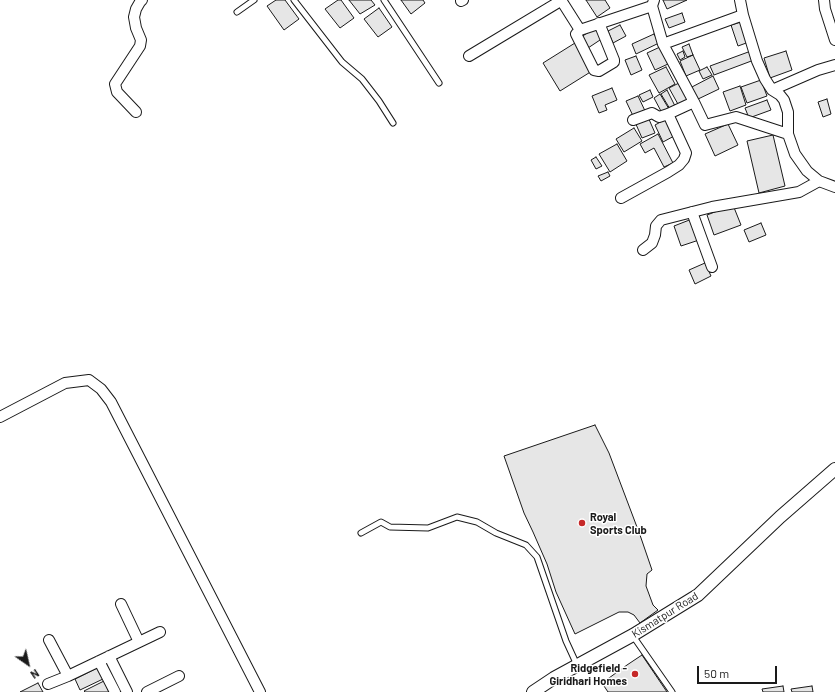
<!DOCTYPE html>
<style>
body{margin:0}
#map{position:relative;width:835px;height:692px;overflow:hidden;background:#fff;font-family:Barlow,sans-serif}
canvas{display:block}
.north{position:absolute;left:8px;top:644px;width:40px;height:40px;-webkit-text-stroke:3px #fff;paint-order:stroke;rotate:146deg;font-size:11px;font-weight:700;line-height:16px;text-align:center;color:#1a1a1a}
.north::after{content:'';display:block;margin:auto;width:14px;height:18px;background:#1a1a1a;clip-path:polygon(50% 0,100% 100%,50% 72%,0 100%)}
.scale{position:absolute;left:697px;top:666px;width:80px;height:18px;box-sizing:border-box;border:2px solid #1a1a1a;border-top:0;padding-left:5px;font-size:12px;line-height:14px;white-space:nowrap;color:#1a1a1a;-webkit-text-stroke:3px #fff;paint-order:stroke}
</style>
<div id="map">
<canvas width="835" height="692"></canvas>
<div class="north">N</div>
<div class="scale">50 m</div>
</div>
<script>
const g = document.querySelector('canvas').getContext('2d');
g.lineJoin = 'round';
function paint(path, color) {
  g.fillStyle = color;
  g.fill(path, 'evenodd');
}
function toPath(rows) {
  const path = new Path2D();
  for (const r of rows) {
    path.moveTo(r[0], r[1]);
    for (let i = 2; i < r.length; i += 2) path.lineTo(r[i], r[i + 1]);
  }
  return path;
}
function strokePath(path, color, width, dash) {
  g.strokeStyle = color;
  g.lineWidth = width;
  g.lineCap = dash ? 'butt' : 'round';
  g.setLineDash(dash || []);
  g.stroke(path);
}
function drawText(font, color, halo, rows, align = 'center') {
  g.font = font + ' Barlow,sans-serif';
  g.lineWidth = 3;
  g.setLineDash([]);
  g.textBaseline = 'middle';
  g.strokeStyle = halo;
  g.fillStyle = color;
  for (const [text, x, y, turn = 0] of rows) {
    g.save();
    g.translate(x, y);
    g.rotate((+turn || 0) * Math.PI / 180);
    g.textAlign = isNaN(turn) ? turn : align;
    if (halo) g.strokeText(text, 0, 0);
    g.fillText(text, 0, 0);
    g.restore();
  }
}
const building = toPath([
 [276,0,285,0,299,19,284,30,267,6,276,0],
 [338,0,341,0,354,18,340,28,325,9,338,0],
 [349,0,371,0,375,5,360,14,349,0],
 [401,0,423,0,425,3,411,14,401,0],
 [586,0,605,0,610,8,597,17,586,0],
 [663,0,687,0,667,9,663,0],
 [379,8,392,27,378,37,364,19,379,8],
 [682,13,685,22,669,28,665,19,682,13],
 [741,22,749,42,738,46,731,25,741,22],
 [620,25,626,36,613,43,608,31,620,25],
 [597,27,603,38,588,48,581,37,597,27],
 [654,34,659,43,636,54,632,44,654,34],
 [575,43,592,71,560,91,543,63,575,43],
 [689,44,693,55,687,57,682,47,689,44],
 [660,47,668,64,655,70,647,53,660,47],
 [683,51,685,57,680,60,677,54,683,51],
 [751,51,754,60,714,75,710,66,751,51],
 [786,51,792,70,770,78,764,58,786,51],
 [693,55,700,70,686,76,680,61,693,55],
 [636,56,642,70,631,75,625,60,636,56],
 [666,67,675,84,659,93,649,75,666,67],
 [707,67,712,75,703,79,699,71,707,67],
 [713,76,719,89,696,100,690,88,713,76],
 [761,80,767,96,747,103,741,87,761,80],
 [681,82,691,100,679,106,669,88,681,82],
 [740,86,746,105,730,111,723,92,740,86],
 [612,88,617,100,605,105,607,110,599,113,592,96,612,88],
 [650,90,653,97,643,102,639,95,650,90],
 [667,90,675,106,670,109,661,94,667,90],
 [660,94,669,109,662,113,654,98,660,94],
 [638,96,646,113,634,118,626,101,638,96],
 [827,99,831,114,823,117,818,102,827,99],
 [767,100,771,110,749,118,745,108,767,100],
 [648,117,655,133,642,138,635,122,648,117],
 [668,118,676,135,663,142,655,125,668,118],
 [728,124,738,145,715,156,705,134,728,124],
 [634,128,642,141,624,152,616,139,634,128],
 [658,134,673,163,664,167,654,148,645,153,640,144,658,134],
 [773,135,785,186,759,193,747,141,773,135],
 [617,144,627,161,610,172,599,154,617,144],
 [596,157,602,166,596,169,591,160,596,157],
 [608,172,610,176,601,181,598,176,608,172],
 [733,205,741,225,714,235,707,215,733,205],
 [692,219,699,240,681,246,674,226,692,219],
 [761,223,766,235,749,242,744,230,761,223],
 [705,263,711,276,695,284,689,270,705,263],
 [595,425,609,453,640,535,652,570,647,574,646,586,653,605,658,610,640,623,634,615,628,612,619,612,575,634,556,592,547,564,533,532,524,513,504,456,595,425],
 [642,655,667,692,608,692,602,683,627,665,642,655],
 [97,668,103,679,80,690,75,679,97,668],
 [104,681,109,692,85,692,84,691,104,681],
 [38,683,43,692,20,692,38,683],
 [783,686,784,692,763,692,762,689,783,686],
 [812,686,813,692,792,692,791,689,812,686]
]);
const service = toPath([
 [294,0,342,62,362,79,379,101,393,123],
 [384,0,439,83],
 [237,12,254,0],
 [361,533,381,522,390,527,428,528,457,517,477,522,496,533,526,545,537,557,566,641,577,665],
 [633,636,672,692]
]);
const minor = toPath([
 [561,0,580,30,652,6],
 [654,0,652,6,663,44,694,102,705,125,736,117,788,134],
 [740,0,743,15,757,61,765,79,772,90,780,95,784,100,788,112,788,134,795,154,807,171,819,181,835,187],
 [824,0,825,9,835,40],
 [461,1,463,0],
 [580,30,576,34,594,70,599,71,614,62,614,60,599,23],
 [663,44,743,15],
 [469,56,562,0],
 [772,90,818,70,835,65],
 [136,112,117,92,115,84,140,46,141,40,136,28,134,17,136,9,140,2,142,0],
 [633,120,652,113,659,117,668,114,694,102],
 [621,198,668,172,679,165,684,159,686,153,668,114],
 [692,212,712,267],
 [643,250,652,243,655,235,656,226,661,220,712,207,799,192,819,181],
 [0,417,65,383,89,380,101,389,111,402,260,692],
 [121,604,139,642],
 [49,640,68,676],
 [109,656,127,692],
 [99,661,115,692],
 [48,684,68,676,160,632],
 [147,692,179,676]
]);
const tertiary = toPath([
 [533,692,554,678,633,635,698,595,780,517,835,469]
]);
const markers = [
 [582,523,4,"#c62828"],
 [635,674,4,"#c62828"]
];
const poiNames = [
 ["Royal",590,517],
 ["Sports Club",590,530],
 ["Ridgefield -",627,668,"right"],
 ["Giridhari Homes",627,681,"right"]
];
const streetNames = [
 ["Kismatpur Road",665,615,-32]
];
paint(building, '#e6e6e6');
strokePath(building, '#1a1a1a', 1);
strokePath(service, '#1a1a1a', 7);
strokePath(minor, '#1a1a1a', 12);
strokePath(tertiary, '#1a1a1a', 14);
strokePath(service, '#fff', 5);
strokePath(minor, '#fff', 10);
strokePath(tertiary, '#fff', 12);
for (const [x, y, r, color] of markers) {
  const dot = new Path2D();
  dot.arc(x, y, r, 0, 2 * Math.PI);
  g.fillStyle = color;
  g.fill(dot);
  strokePath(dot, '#fff', 1.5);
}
drawText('bold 11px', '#1a1a1a', '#fff', poiNames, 'left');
drawText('11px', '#1a1a1a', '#fff', streetNames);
</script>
